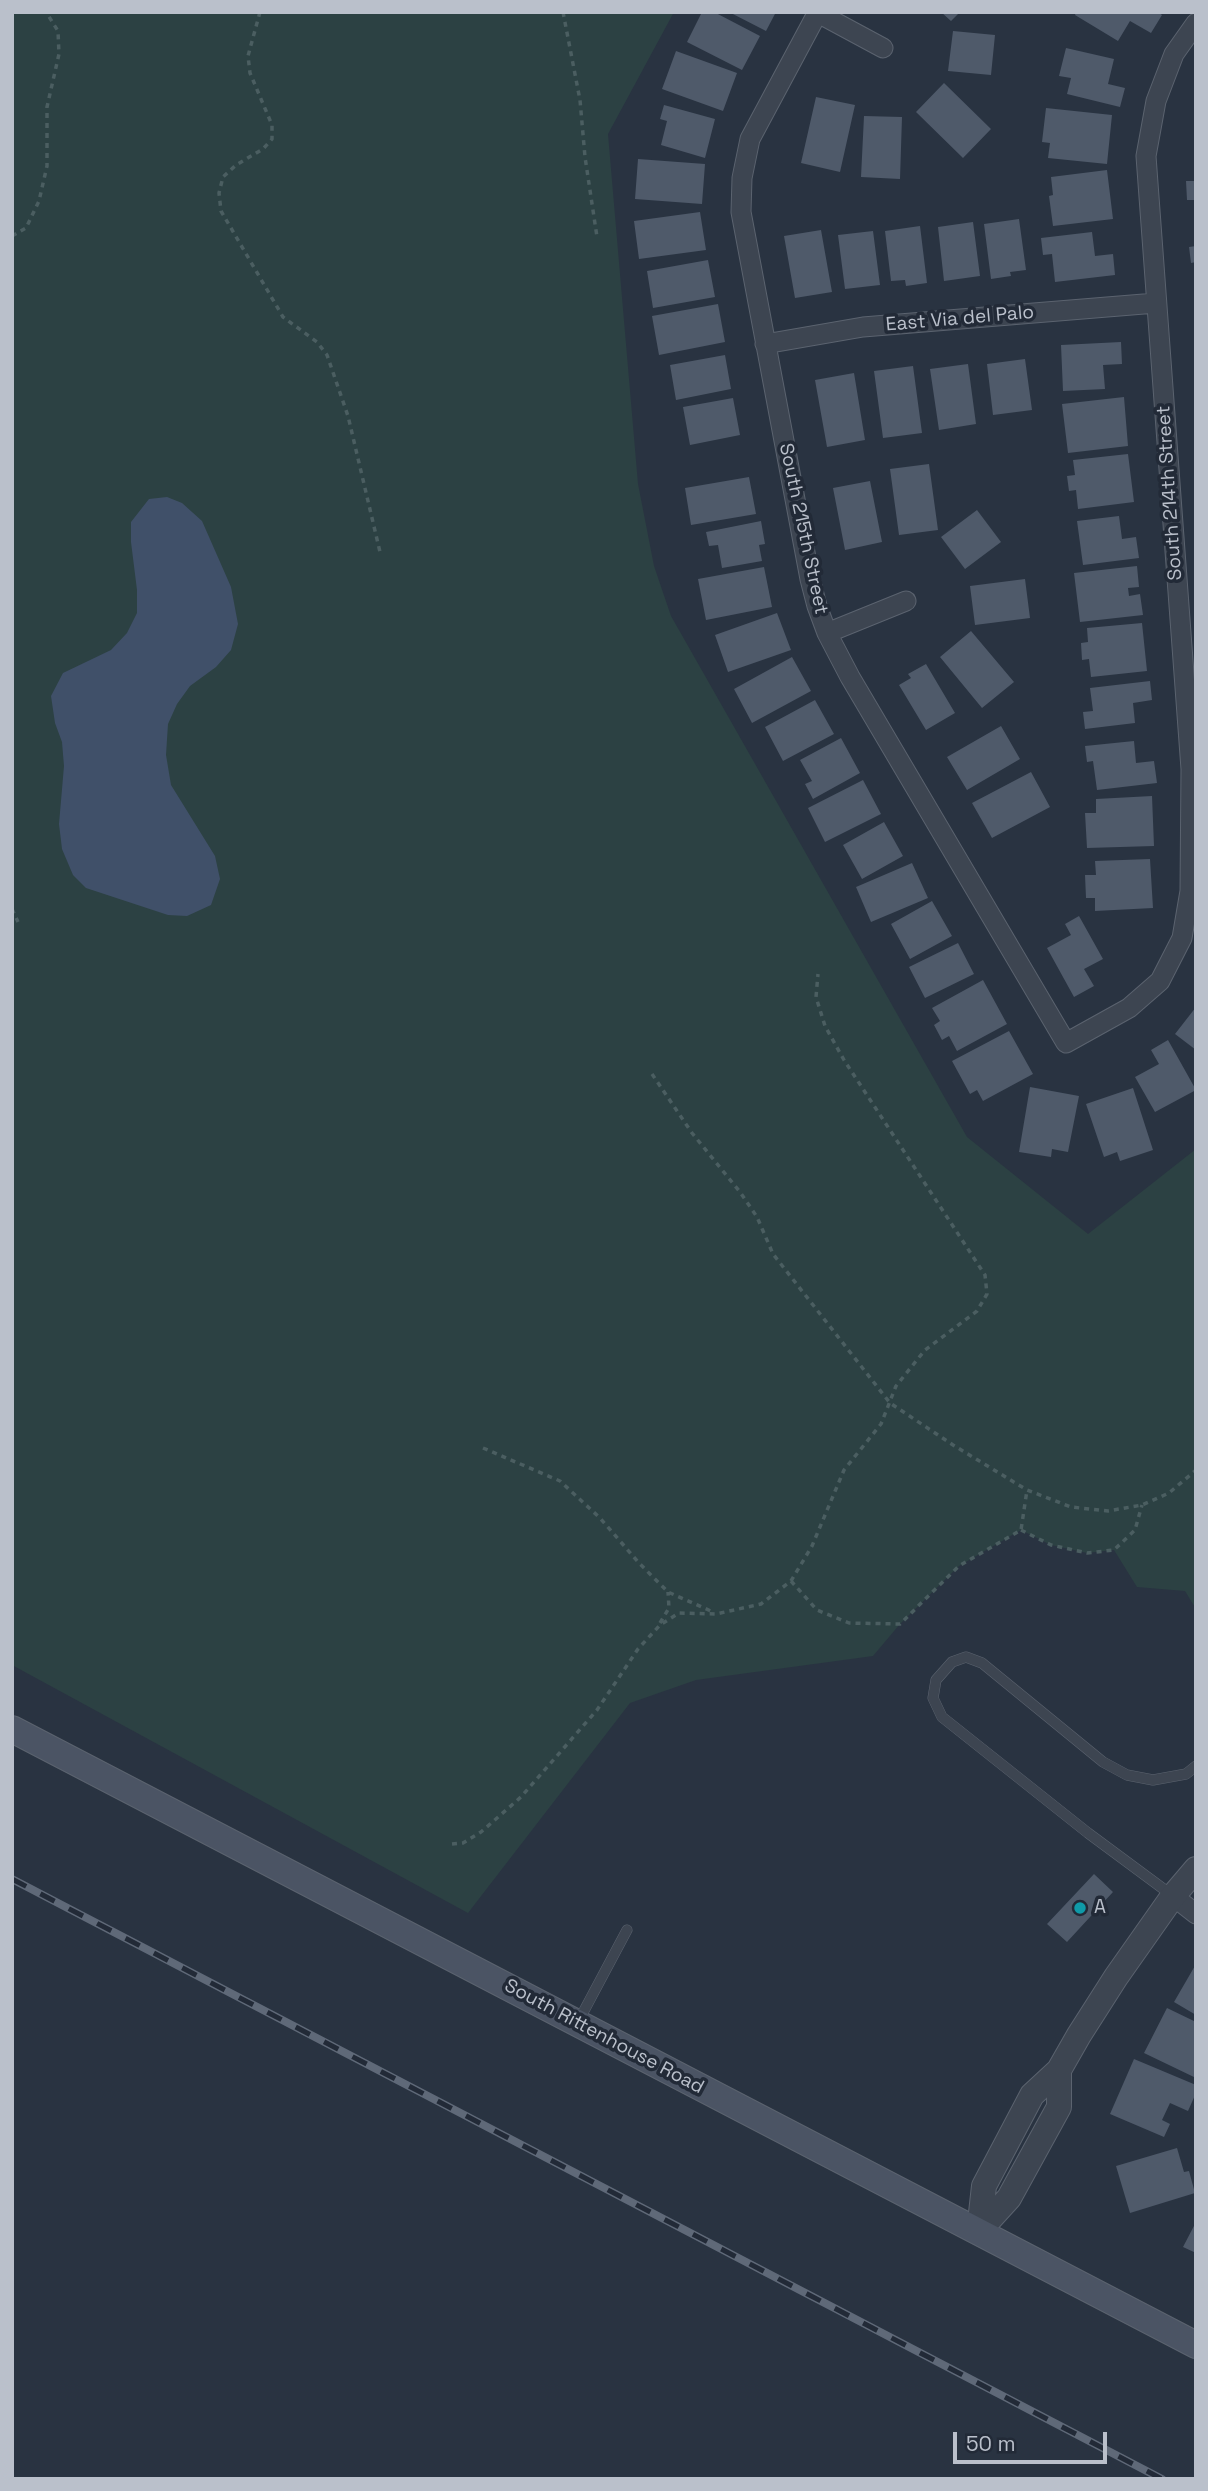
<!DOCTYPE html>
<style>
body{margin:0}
#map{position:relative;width:1208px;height:2491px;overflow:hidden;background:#293341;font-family:"Space Grotesk",sans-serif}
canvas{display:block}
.frame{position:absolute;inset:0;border:14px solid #bac0cb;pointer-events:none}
.scale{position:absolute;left:953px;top:2432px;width:154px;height:32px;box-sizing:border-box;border:4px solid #bac0cb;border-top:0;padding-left:9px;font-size:21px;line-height:24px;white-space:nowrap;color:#bac0cb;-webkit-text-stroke:5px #222a37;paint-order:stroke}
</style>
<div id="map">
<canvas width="1208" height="2491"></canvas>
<div class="frame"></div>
<div class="scale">50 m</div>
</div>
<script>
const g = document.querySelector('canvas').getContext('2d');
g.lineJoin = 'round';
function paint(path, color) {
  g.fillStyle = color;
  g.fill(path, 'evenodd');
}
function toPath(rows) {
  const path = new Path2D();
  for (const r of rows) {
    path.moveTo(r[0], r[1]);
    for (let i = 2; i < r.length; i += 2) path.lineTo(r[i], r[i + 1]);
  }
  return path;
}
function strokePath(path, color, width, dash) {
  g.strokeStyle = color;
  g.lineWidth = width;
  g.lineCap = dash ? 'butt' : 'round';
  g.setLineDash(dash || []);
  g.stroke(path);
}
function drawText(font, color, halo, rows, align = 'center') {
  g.font = font + ' "Space Grotesk",sans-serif';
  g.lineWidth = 7;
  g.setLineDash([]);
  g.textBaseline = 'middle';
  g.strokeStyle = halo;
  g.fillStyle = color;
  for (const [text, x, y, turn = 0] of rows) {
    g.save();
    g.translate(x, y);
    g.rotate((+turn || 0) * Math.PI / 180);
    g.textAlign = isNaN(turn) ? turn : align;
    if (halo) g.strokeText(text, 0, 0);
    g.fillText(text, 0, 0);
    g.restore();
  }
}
const green = toPath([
 [12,12,674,12,608,134,638,484,654,566,671,616,967,1137,1088,1234,1196,1149,1196,1609,1185,1591,1137,1587,1114,1550,1087,1553,1051,1545,1021,1530,959,1566,900,1624,873,1656,696,1680,630,1703,468,1913,12,1665]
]);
const water = toPath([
 [167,497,182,503,202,521,231,587,238,624,231,650,216,667,190,686,177,704,168,724,166,755,171,785,215,856,220,879,211,905,187,916,168,915,86,888,73,875,62,849,59,824,64,766,62,742,55,723,51,696,63,673,111,650,127,633,137,613,137,590,131,542,131,522,149,499]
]);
const building = toPath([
 [702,12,714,12,760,36,742,70,687,42],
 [729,12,776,12,766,31],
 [941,12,960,12,951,21],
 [1076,12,1158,12,1162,15,1151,33,1130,21,1118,41,1075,15],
 [953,31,995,35,991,75,948,71],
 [1066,48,1114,59,1108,84,1125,88,1120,107,1067,94,1071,78,1059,76],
 [676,51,737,73,723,111,662,89],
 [944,83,991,129,963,158,916,112],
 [816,97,855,105,840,172,801,163],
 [664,105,715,119,705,158,661,145,667,121,660,119],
 [1046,108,1112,115,1107,164,1048,158,1050,143,1042,142],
 [864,116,902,117,900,179,861,177],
 [638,159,705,164,702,204,635,199],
 [1107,170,1113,219,1053,226,1049,196,1053,195,1051,177],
 [1186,181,1196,181,1196,200,1187,200],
 [700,212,706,250,639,259,634,221],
 [1019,219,1026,270,1010,272,1011,276,991,279,984,224],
 [973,222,980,276,944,281,938,227],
 [920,226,927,283,906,286,905,280,891,281,885,231],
 [821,230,832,292,795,298,784,236],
 [873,231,880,285,845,289,838,235],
 [1092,232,1095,256,1113,254,1115,275,1055,282,1052,254,1043,255,1041,238],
 [1196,246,1196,262,1191,263,1189,247],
 [708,260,715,297,653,308,647,271],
 [718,304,725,342,659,355,652,316],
 [1121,342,1122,364,1103,365,1105,389,1063,391,1061,345],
 [725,355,731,389,676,400,670,365],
 [1025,359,1032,410,993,415,987,364],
 [968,364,976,424,939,430,930,369],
 [913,366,922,433,883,438,874,371],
 [854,373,865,440,827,447,815,380],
 [1124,397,1128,446,1068,453,1062,404],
 [733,398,740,435,690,445,683,407],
 [1128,454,1134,502,1078,509,1076,490,1069,491,1067,476,1075,475,1073,460],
 [929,464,938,530,899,535,890,469],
 [749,477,756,514,691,525,685,488],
 [870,481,882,542,845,550,833,488],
 [977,510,1001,542,965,569,941,537],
 [1119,516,1122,539,1136,537,1139,558,1083,565,1077,521],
 [761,521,765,544,759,545,762,561,722,568,718,545,709,546,706,532],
 [1137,566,1139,587,1128,588,1129,596,1140,594,1143,615,1080,622,1074,573],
 [764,567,772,607,706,620,698,579],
 [1025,579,1030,618,975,625,970,586],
 [777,613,791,650,728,672,715,635],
 [1142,623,1147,671,1091,677,1089,659,1082,660,1081,643,1088,642,1087,628],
 [971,631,1014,682,982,708,940,657],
 [792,657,811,691,752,723,734,689],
 [926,664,955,713,926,730,899,685,911,678,908,674],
 [1150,681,1152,700,1133,703,1135,723,1085,729,1083,712,1093,711,1090,688],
 [815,700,834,734,783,761,765,727],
 [1001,726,1020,759,967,790,947,757],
 [841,738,860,773,813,799,805,784,812,781,800,760],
 [1134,741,1136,763,1154,761,1157,783,1097,790,1093,761,1087,762,1085,746],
 [1031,772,1050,807,992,838,972,803],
 [863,780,881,814,825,842,808,808],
 [1152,796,1154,846,1087,848,1085,813,1096,813,1096,799],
 [884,822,903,856,862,879,843,845],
 [1150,859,1153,908,1095,911,1095,898,1086,898,1085,875,1096,875,1095,861],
 [912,863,928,898,871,922,856,887],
 [932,901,952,936,910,959,891,924],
 [1079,916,1103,959,1084,969,1094,986,1074,997,1047,948,1071,935,1065,924],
 [958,943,974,974,925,998,909,967],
 [983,980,1007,1024,957,1051,949,1036,942,1040,934,1025,940,1021,932,1008],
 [1196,1007,1196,1050,1175,1034],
 [1009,1031,1033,1074,983,1101,977,1090,970,1094,952,1061],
 [1168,1040,1196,1090,1155,1112,1135,1077,1159,1064,1151,1050],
 [1030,1087,1079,1096,1068,1152,1052,1149,1051,1157,1019,1152],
 [1133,1088,1153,1150,1120,1161,1117,1152,1104,1157,1086,1104],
 [1094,1874,1113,1892,1067,1942,1047,1924],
 [1196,1964,1196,2015,1174,2002],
 [1167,2008,1196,2022,1196,2078,1144,2053],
 [1134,2059,1196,2085,1196,2093,1188,2111,1170,2103,1162,2120,1170,2124,1164,2137,1110,2114],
 [1177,2148,1184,2172,1189,2171,1195,2193,1130,2213,1116,2166],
 [1196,2222,1196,2253,1183,2247]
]);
const path = toPath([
 [260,12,248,56,250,73,272,125,272,139,263,149,236,165,223,177,219,193,221,211,283,317,317,342,327,355,348,416,380,552],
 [563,12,580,100,585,157,597,237],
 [12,236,26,228,39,201,47,166,47,107,59,54,58,31,46,12],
 [12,909,18,922],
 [652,1074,692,1133,740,1192,757,1217,773,1254,890,1403,953,1445,1027,1490,1071,1507,1108,1511,1142,1505,1169,1493,1196,1470],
 [483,1448,560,1481,600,1518,639,1563,668,1592,713,1612],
 [1021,1530,1051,1545,1087,1553,1114,1550,1135,1530,1142,1505],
 [791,1581,817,1610,849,1623,900,1624,959,1566,1021,1530,1027,1490],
 [660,1623,669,1608,668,1592],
 [452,1844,463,1843,481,1832,521,1797,597,1710,638,1649,660,1625,679,1613,716,1614,761,1604,791,1581,812,1546,844,1470,881,1424,896,1386,925,1350,977,1311,987,1294,985,1275,844,1060,825,1026,816,997,818,974]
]);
const service = toPath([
 [1173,1896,1088,1833,942,1717,933,1698,936,1680,952,1662,966,1657,982,1663,1103,1762,1127,1775,1153,1780,1186,1774,1196,1766],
 [578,2022,627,1930]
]);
const minor = toPath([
 [818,12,750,139,742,178,741,212,810,579,817,606,827,633,850,677,1066,1043,1129,1008,1160,981,1182,938,1190,891,1191,769,1146,156,1156,101,1174,54,1196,23],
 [818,13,883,48],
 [765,344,863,327,1156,303],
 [827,633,906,601],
 [1173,1896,1196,1914]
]);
const tertiary = toPath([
 [979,2231,984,2186,1032,2095,1059,2070,1079,2035,1116,1977,1173,1896,1196,1869],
 [979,2231,1009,2198,1059,2107,1059,2070]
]);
const secondary = toPath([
 [12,1729,1196,2345]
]);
const rail = toPath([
 [12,1879,1162,2479]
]);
const markers = [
 [1080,1908,7,"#0f9aa8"]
];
const streetNames = [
 ["East Via del Palo",960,319,-5],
 ["South 214th Street",1170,493,-94],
 ["South 215th Street",803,529,78],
 ["South Rittenhouse Road",604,2037,28]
];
const poiNames = [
 ["A",1094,1908]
];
paint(green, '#2c4143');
paint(water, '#405069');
paint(building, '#4f5a6a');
strokePath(service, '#5b636f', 11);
strokePath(minor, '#5b636f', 21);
strokePath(tertiary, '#5b636f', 26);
strokePath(secondary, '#5b636f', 28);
strokePath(path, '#4b5e61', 3.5, [5, 5]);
strokePath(service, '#3d4551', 10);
strokePath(minor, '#3d4551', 19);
strokePath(tertiary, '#3d4551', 24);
strokePath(secondary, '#4b5464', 26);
strokePath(rail, '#5f6978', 8);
strokePath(rail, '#222a37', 5, [16]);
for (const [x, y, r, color] of markers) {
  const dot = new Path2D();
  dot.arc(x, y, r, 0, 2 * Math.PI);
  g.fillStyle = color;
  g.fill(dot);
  strokePath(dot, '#222a37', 2.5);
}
drawText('19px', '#bac0cb', '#222a37', streetNames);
drawText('19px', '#bac0cb', '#222a37', poiNames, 'left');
</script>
